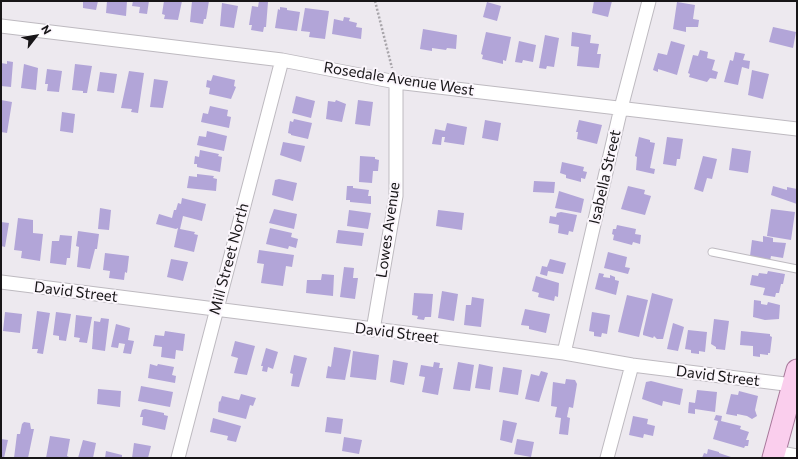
<!DOCTYPE html>
<style>
body{margin:0}
#map{position:relative;width:798px;height:459px;overflow:hidden;background:#ede9ef;font-family:Commissioner,sans-serif}
canvas{display:block}
.frame{position:absolute;inset:0;border:2px solid #181618;pointer-events:none}
.north{position:absolute;left:16px;top:16px;width:40px;height:40px;-webkit-text-stroke:3px #fbf6fc;paint-order:stroke;rotate:59deg;font-size:11px;font-weight:700;line-height:16px;text-align:center;color:#181618}
.north::after{content:'';display:block;margin:auto;width:14px;height:18px;background:#181618;clip-path:polygon(50% 0,100% 100%,50% 72%,0 100%)}
</style>
<div id="map">
<canvas width="798" height="459"></canvas>
<div class="frame"></div>
<div class="north">N</div>
</div>
<script>
const g = document.querySelector('canvas').getContext('2d');
g.lineJoin = 'round';
function paint(path, color) {
  g.fillStyle = color;
  g.fill(path, 'evenodd');
}
function toPath(rows) {
  const path = new Path2D();
  for (const r of rows) {
    path.moveTo(r[0], r[1]);
    for (let i = 2; i < r.length; i += 2) path.lineTo(r[i], r[i + 1]);
  }
  return path;
}
function strokePath(path, color, width, dash) {
  g.strokeStyle = color;
  g.lineWidth = width;
  g.lineCap = dash ? 'butt' : 'round';
  g.setLineDash(dash || []);
  g.stroke(path);
}
function drawText(font, color, halo, rows, align = 'center') {
  g.font = font + ' Commissioner,sans-serif';
  g.lineWidth = 4;
  g.setLineDash([]);
  g.textBaseline = 'middle';
  g.strokeStyle = halo;
  g.fillStyle = color;
  for (const [text, x, y, turn = 0] of rows) {
    g.save();
    g.translate(x, y);
    g.rotate((+turn || 0) * Math.PI / 180);
    g.textAlign = isNaN(turn) ? turn : align;
    if (halo) g.strokeText(text, 0, 0);
    g.fillText(text, 0, 0);
    g.restore();
  }
}
const building = toPath([
 [83,1,98,1,96,10,83,8],
 [107,1,127,1,126,16,106,13],
 [133,1,149,1,147,14,139,13,140,7,132,6],
 [164,1,182,1,178,20,164,19,165,15,162,14],
 [192,1,209,1,206,19,204,19,203,24,190,22],
 [259,1,268,2,266,27,264,27,263,32,251,30,252,25,249,25,252,6,258,7],
 [594,1,612,1,608,17,592,13],
 [487,2,501,6,497,21,483,17],
 [677,2,695,5,693,19,699,20,698,27,686,27,686,32,673,29],
 [222,3,238,6,234,28,220,26],
 [280,7,287,8,287,10,300,12,297,31,275,28,278,9,280,10],
 [305,8,329,11,325,39,309,37,310,32,301,31],
 [344,17,350,18,349,21,357,23,356,27,362,28,361,39,332,34,334,19,343,21],
 [773,27,796,32,793,48,769,42],
 [423,29,457,35,456,49,447,48,446,50,432,48,432,51,420,49],
 [486,32,511,37,506,61,503,60,503,64,482,59,483,55,481,54],
 [572,32,591,35,590,43,599,44,597,54,601,54,599,68,577,66,579,47,571,46],
 [545,35,559,38,554,67,547,66,546,69,539,68],
 [519,41,536,45,533,62,523,60,522,63,515,62],
 [671,41,685,45,677,75,658,69,658,72,653,70,658,53,667,55],
 [700,50,708,52,707,58,715,60,712,70,718,72,716,79,710,78,707,82,689,77,690,74,688,73,693,55,698,56],
 [735,52,745,54,743,60,750,61,749,69,742,67,738,85,724,82,730,60,733,61],
 [7,61,13,62,11,87,1,86,1,63,7,64],
 [24,64,38,68,36,90,21,88],
 [75,64,92,66,87,93,83,93,83,91,72,90],
 [47,69,62,71,59,92,47,91,48,84,45,84],
 [752,70,769,74,763,99,748,95],
 [129,71,144,73,138,113,131,112,132,109,121,108],
 [100,72,117,74,114,93,97,91],
 [213,75,235,80,234,86,236,87,231,99,209,94,210,88,206,87,207,80,211,81],
 [154,79,168,81,163,108,150,107],
 [296,96,315,101,311,118,292,113],
 [1,100,12,102,7,133,1,132],
 [336,100,346,104,342,122,326,119,328,101,335,102],
 [358,100,373,102,370,126,355,124],
 [210,106,228,110,227,116,231,117,229,128,201,122,203,113,208,114],
 [62,112,75,114,73,133,60,131],
 [294,119,312,123,308,139,291,135,291,134,288,133,290,121,293,122],
 [485,120,501,123,498,141,482,138],
 [579,120,602,125,597,144,577,139,578,132,576,132],
 [447,123,467,127,464,145,444,142,445,137,442,137,441,145,432,144,435,129,445,131],
 [207,131,227,136,224,151,197,145,199,136,206,137],
 [639,137,650,140,650,142,655,143,650,168,655,169,654,174,636,170,637,157,635,156],
 [667,137,683,139,680,159,677,159,676,166,663,164],
 [283,142,305,146,301,162,280,155],
 [732,148,751,151,748,173,729,170],
 [200,150,219,154,218,156,222,157,220,172,197,167,197,164,194,164,195,156,199,157],
 [360,156,375,157,375,159,379,160,378,171,373,171,372,183,359,182],
 [703,156,717,159,712,179,707,178,703,192,694,189],
 [562,162,584,167,583,171,587,172,585,179,581,178,581,182,566,178,566,175,560,173],
 [197,174,214,176,213,178,217,179,216,191,187,188,189,176,197,177],
 [279,179,297,183,293,201,272,195,275,180],
 [534,181,555,182,554,193,533,192],
 [347,186,353,186,353,188,369,190,368,196,371,196,371,204,350,202,350,200,346,200],
 [628,186,645,190,644,194,651,196,645,215,621,209],
 [773,186,787,190,787,187,797,189,797,204,771,195],
 [559,191,584,199,581,213,555,208],
 [182,198,206,204,202,221,183,216,180,229,195,232,194,234,198,235,194,252,174,247,178,228,176,229,156,224,159,214,172,218,174,210,176,210,178,203,181,204],
 [100,208,111,210,109,230,98,229],
 [274,209,297,214,294,229,269,223],
 [771,209,795,212,791,240,767,236],
 [349,210,371,213,368,229,347,226],
 [438,210,464,213,462,230,436,226],
 [561,212,577,215,573,232,569,231,568,235,558,233,559,225,549,223,550,216,556,217,557,213],
 [18,218,33,220,33,233,43,234,40,261,21,258,22,251,14,250],
 [1,222,9,223,5,247,1,246],
 [617,225,636,229,635,234,641,235,640,244,633,242,632,245,613,240,614,235,612,234,613,229,616,229],
 [270,228,292,233,291,237,298,239,296,248,289,246,288,249,266,244],
 [338,230,364,233,362,246,336,243],
 [78,231,99,234,97,249,95,249,90,269,77,267,79,247,76,246],
 [60,235,72,236,70,258,67,258,66,265,50,263,52,241,59,241],
 [763,236,773,238,773,242,786,243,783,258,771,256,770,261,750,256,752,240,763,242],
 [259,250,294,255,292,267,286,266,283,286,261,283,264,264,257,263],
 [608,252,627,257,625,267,630,268,628,274,604,268],
 [105,253,129,256,127,273,125,272,124,280,109,278,110,271,103,270],
 [171,259,188,262,183,281,167,277],
 [550,259,566,263,563,274,548,271,547,276,540,274,542,266,547,267],
 [344,267,354,268,353,278,358,278,355,299,340,297],
 [768,271,785,274,783,284,781,284,779,293,776,293,775,297,763,295,765,288,750,285,752,275,758,276,759,273,767,274],
 [599,273,604,274,603,277,610,278,610,275,615,277,615,280,619,281,616,295,595,289],
 [322,274,334,275,333,296,306,293,307,280,321,280],
 [536,276,559,283,558,297,555,296,554,301,538,297,539,293,532,291],
 [442,291,458,294,454,321,438,318],
 [414,293,433,294,431,317,425,317,424,320,417,319,418,316,412,315],
 [652,293,673,299,663,339,657,339,654,336,653,338,643,335,643,333],
 [627,295,648,300,639,337,618,332],
 [472,297,484,299,481,327,464,325,466,305,471,305],
 [754,300,761,301,761,304,767,305,768,302,780,305,779,319,765,320,753,317],
 [525,309,550,314,546,333,529,329,529,326,521,325],
 [37,311,50,313,43,354,37,353,38,349,32,349],
 [5,312,22,314,20,333,3,331],
 [56,312,71,314,66,341,59,340,59,336,53,335],
 [592,312,610,315,607,334,602,333,601,337,594,336,594,332,589,331],
 [76,315,92,317,87,343,79,342,80,338,74,337],
 [101,318,109,319,105,351,92,349,94,321,100,322],
 [714,319,729,321,725,350,716,349,716,347,711,344],
 [673,323,684,327,678,351,667,349],
 [116,324,130,328,128,340,134,341,131,354,123,353,125,344,119,343,118,348,111,347],
 [688,330,707,332,705,352,699,351,699,354,691,353,691,350,685,349],
 [165,331,185,334,183,351,176,350,175,359,161,357,162,347,153,346,155,335,164,336],
 [741,331,770,334,770,336,772,337,770,353,768,353,768,355,760,354,760,357,753,356,753,346,740,345],
 [235,341,255,346,247,375,234,373,238,358,231,356],
 [334,347,351,350,345,380,326,378,328,366,331,367],
 [266,348,278,352,273,369,268,367,267,372,262,371,263,366,261,366],
 [353,351,379,355,376,380,350,377],
 [294,355,307,358,299,387,291,386,293,374,290,373],
 [393,360,408,363,404,385,390,382],
 [434,362,440,363,439,368,443,368,438,395,422,392,425,377,419,376,421,365,433,367],
 [458,362,474,365,470,391,453,389],
 [150,364,157,366,158,364,174,367,172,375,176,376,175,383,148,378],
 [479,364,493,367,490,390,475,388],
 [503,367,522,370,518,395,499,392],
 [541,371,548,373,539,402,525,399,531,374,539,376],
 [566,379,575,380,577,384,573,408,569,407,567,417,570,418,568,435,559,434,561,418,555,417,557,407,551,406,553,382,565,384],
 [651,381,683,389,680,405,663,401,662,406,642,399,646,382],
 [141,386,173,392,170,407,138,401],
 [98,389,121,391,120,407,97,404],
 [697,390,717,392,715,412,695,409,695,414,688,413,689,402,695,403],
 [739,391,758,396,755,410,757,416,752,419,747,416,737,414,737,416,726,414,731,394,738,395],
 [241,394,256,398,253,406,250,405,246,419,218,412,219,401,220,402,222,396,239,400],
 [145,409,164,413,164,415,168,416,165,430,142,425,143,417,140,417,142,410],
 [716,415,722,416,721,421,741,426,740,429,749,432,746,440,749,440,748,446,745,446,744,448,713,439,718,421,714,420],
 [633,416,648,419,647,424,655,426,653,436,644,434,643,438,629,435],
 [327,417,343,419,341,434,325,432],
 [213,418,241,426,236,442,227,440,228,436,210,432],
 [503,420,517,423,512,443,500,440],
 [24,422,30,423,31,429,34,429,28,458,14,458,17,434,20,434,22,424],
 [50,436,70,439,67,456,71,458,46,458],
 [344,437,362,440,359,454,342,451],
 [1,439,8,440,4,458,1,458],
 [517,439,534,442,531,457,514,454],
 [83,440,96,443,93,458,78,458],
 [134,443,151,446,148,458,132,458],
 [708,449,719,452,719,453,734,458,702,458,704,453,707,454],
 [106,451,122,455,122,458,105,458]
]);
const path = toPath([
 [375,1,392,68]
]);
const service = toPath([
 [712,252,797,269]
]);
const minor = toPath([
 [1,26,282,60,396,82,797,129],
 [1,282,564,353,632,365,793,385],
 [373,330,396,196,396,82],
 [564,353,621,108,649,1],
 [775,452,797,456],
 [178,458,282,60],
 [607,458,632,365]
]);
const primary = toPath([
 [773,458,797,370]
]);
const streetNames = [
 ["Rosedale Avenue West",399,79,9],
 ["Isabella Street",605,177,-77],
 ["Lowes Avenue",388,230,-82],
 ["Mill Street North",229,259,-75],
 ["David Street",76,292,7],
 ["David Street",397,333,7],
 ["David Street",718,376,7]
];
paint(building, '#b2a5d8');
strokePath(service, '#bebac0', 9);
strokePath(minor, '#bebac0', 15);
strokePath(primary, '#a8799b', 23);
strokePath(path, '#a9a6ab', 2.5, [2, 2]);
strokePath(service, '#fff', 7);
strokePath(minor, '#fff', 13);
strokePath(primary, '#faceed', 21);
drawText('15px', '#181618', '#fbf6fc', streetNames);
</script>
